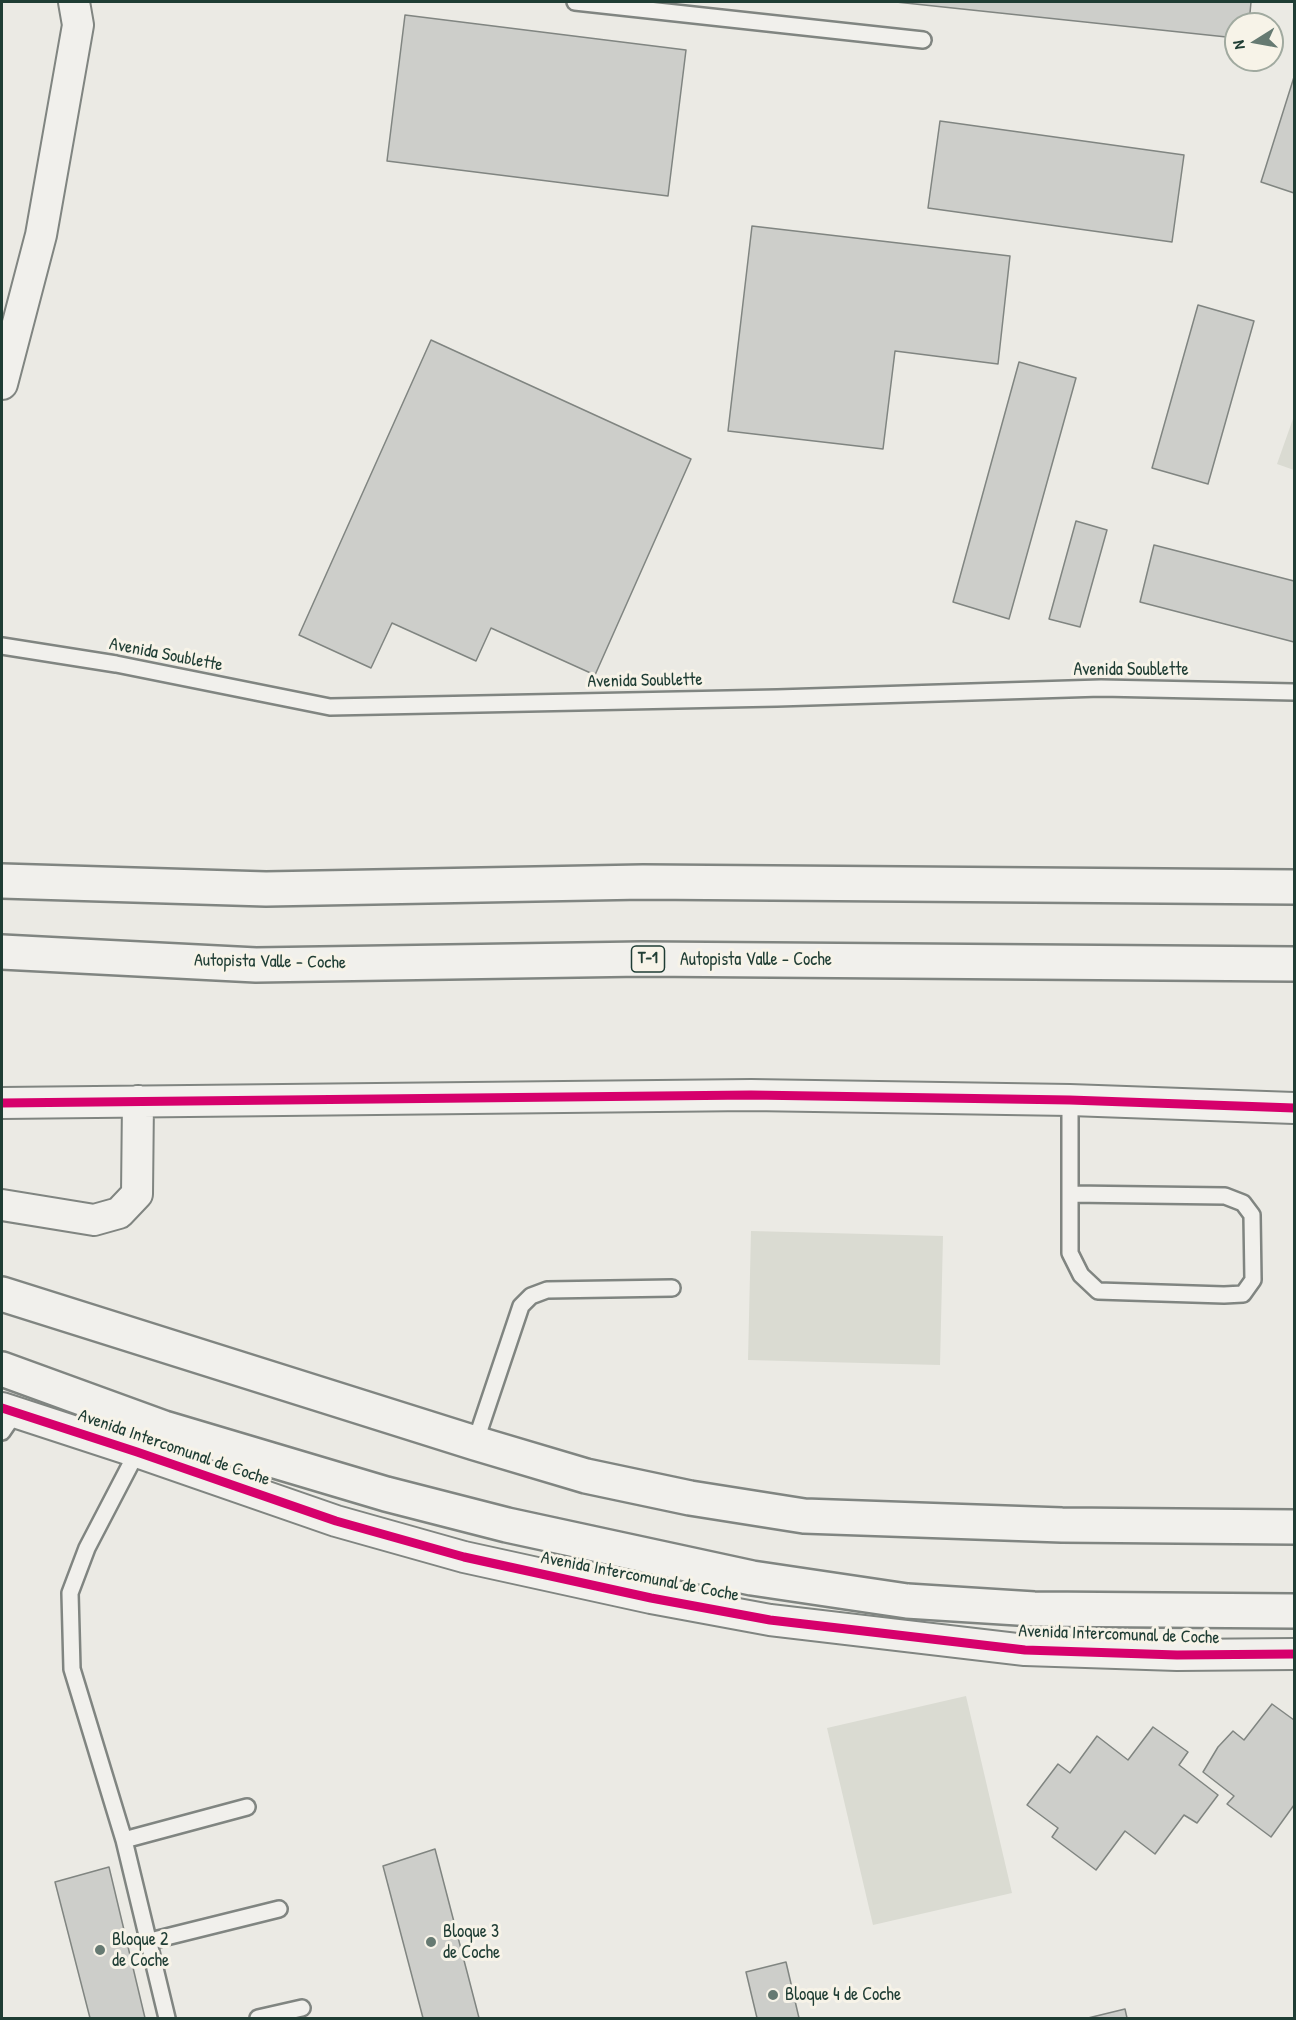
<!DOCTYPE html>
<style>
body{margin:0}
#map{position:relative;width:1296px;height:2020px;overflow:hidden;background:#ebeae4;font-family:"Patrick Hand",sans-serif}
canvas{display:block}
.frame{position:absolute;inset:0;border:3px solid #1f3d34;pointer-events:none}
.north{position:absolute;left:1224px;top:12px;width:60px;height:60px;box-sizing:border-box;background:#f7f3e8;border:2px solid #a1aaa0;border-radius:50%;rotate:259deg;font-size:16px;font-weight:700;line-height:24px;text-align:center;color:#1f3d34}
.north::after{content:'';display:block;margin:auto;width:21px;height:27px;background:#667a72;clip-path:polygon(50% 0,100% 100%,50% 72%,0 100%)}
</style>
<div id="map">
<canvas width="1296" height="2020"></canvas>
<div class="frame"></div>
<div class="north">N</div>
</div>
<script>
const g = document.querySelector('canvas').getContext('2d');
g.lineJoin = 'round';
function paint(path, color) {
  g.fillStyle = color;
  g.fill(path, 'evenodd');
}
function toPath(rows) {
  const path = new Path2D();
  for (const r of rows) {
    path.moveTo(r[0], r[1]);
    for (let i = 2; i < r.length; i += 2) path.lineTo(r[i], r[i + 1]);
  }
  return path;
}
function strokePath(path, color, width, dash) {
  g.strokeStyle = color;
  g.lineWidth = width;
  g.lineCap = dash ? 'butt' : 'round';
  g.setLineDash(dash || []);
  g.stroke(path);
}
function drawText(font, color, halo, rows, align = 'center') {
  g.font = font + ' "Patrick Hand",sans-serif';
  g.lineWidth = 6;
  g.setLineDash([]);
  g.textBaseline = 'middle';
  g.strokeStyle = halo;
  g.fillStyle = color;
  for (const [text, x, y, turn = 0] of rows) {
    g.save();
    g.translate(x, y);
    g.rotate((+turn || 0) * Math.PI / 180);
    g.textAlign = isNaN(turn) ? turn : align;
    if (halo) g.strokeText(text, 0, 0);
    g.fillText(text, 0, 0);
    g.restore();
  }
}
const green = toPath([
 [1294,416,1294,470,1277,464],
 [751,1231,943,1236,940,1365,748,1360],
 [966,1696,1012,1893,873,1925,827,1728]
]);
const building = toPath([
 [896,2,1251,2,1249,24,1236,24,1236,38,896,2],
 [405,15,686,50,668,196,387,161,405,15],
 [1294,77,1294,193,1261,182,1294,77],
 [940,121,1184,155,1172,242,928,208,940,121],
 [752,226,1010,256,998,364,895,351,883,449,728,431,752,226],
 [1198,305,1254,321,1208,484,1152,468,1198,305],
 [431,340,691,459,595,675,491,628,476,661,392,623,371,668,299,635,431,340],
 [1019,362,1076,378,1009,619,953,602,1019,362],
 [1076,521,1107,530,1080,627,1049,619,1076,521],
 [1154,545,1294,581,1294,642,1140,602,1154,545],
 [1272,1704,1294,1720,1294,1805,1271,1837,1227,1804,1234,1796,1203,1772,1218,1747,1233,1731,1244,1740,1272,1704],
 [1153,1727,1188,1752,1179,1765,1218,1795,1197,1823,1184,1815,1155,1854,1125,1831,1096,1870,1052,1837,1058,1828,1027,1805,1058,1764,1070,1773,1097,1736,1128,1760,1153,1727],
 [435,1849,479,2018,423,2018,383,1866,435,1849],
 [109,1867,145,2018,90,2018,55,1882,109,1867],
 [786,1962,799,2018,757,2018,746,1972,786,1962],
 [1125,2009,1127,2018,1088,2018,1125,2009]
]);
const lane = toPath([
 [575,2,923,40],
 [2,646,116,664,330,707,777,698,1101,688,1294,692],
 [1070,1100,1070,1253,1081,1275,1098,1291,1224,1295,1243,1294,1253,1280,1252,1215,1243,1203,1225,1196,1070,1194],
 [2,1432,15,1413],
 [475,1443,521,1306,531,1296,547,1290,672,1288],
 [137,1452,87,1548,70,1593,72,1669,124,1840,167,2018],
 [124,1840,247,1807],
 [150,1941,279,1909],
 [258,2018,302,2008]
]);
const street = toPath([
 [2,384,41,235,78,25,74,2],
 [2,1103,751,1095,1070,1100,1294,1108],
 [2,1205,94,1220,119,1213,137,1194,138,1101],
 [2,1408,137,1452,336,1521,464,1557,651,1598,770,1620,1025,1650,1177,1655,1294,1654]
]);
const secondary = toPath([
 [2,1294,475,1443,586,1476,690,1498,804,1516,1062,1525,1294,1527],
 [2,1369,164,1428,386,1494,507,1525,752,1578,907,1601,1034,1609,1294,1611]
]);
const highway = toPath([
 [2,881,266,889,643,882,1294,887],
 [2,952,256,965,642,959,1294,964]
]);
const cycleway = toPath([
 [2,1103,751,1095,1070,1100,1294,1108],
 [2,1408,137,1452,336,1521,464,1557,651,1598,770,1620,1025,1650,1177,1655,1294,1654]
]);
const markers = [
 [431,1942,6,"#667a72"],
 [100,1950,6,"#667a72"],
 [773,1995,6,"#667a72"]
];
const shields = [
 [648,959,33]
];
const shieldNames = [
 ["T-1",648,959]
];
const streetNames = [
 ["Avenida Soublette",166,655,11],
 ["Avenida Soublette",1131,670],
 ["Avenida Soublette",645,681,-1],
 ["Autopista Valle - Coche",756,960],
 ["Autopista Valle - Coche",270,962,1],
 ["Avenida Intercomunal de Coche",174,1448,19],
 ["Avenida Intercomunal de Coche",640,1577,11],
 ["Avenida Intercomunal de Coche",1119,1635,2]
];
const poiNames = [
 ["Bloque 3",443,1932],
 ["de Coche",443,1953],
 ["Bloque 2",112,1940],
 ["de Coche",112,1961],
 ["Bloque 4 de Coche",785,1995]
];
paint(green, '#dadbd2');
paint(building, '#cdceca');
strokePath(building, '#808581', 1.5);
strokePath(lane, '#808581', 20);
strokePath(street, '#808581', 34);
strokePath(secondary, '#808581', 38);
strokePath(highway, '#808581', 38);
strokePath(lane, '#f1f0ec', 15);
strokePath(street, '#f1f0ec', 30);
strokePath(secondary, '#f1f0ec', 33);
strokePath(highway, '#f1f0ec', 33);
strokePath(cycleway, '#d6006c', 9);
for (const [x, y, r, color] of markers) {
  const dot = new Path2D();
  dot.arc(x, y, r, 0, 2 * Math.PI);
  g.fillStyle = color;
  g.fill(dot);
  strokePath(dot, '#f7f3e8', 2);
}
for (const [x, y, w] of shields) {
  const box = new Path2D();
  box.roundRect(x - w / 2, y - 13, w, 26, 4.5);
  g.fillStyle = '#f7f3e8';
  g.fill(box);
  strokePath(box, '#1f3d34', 1.5);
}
drawText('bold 16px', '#1f3d34', null, shieldNames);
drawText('18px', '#1f3d34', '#f7f3e8', streetNames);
drawText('18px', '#1f3d34', '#f7f3e8', poiNames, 'left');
</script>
